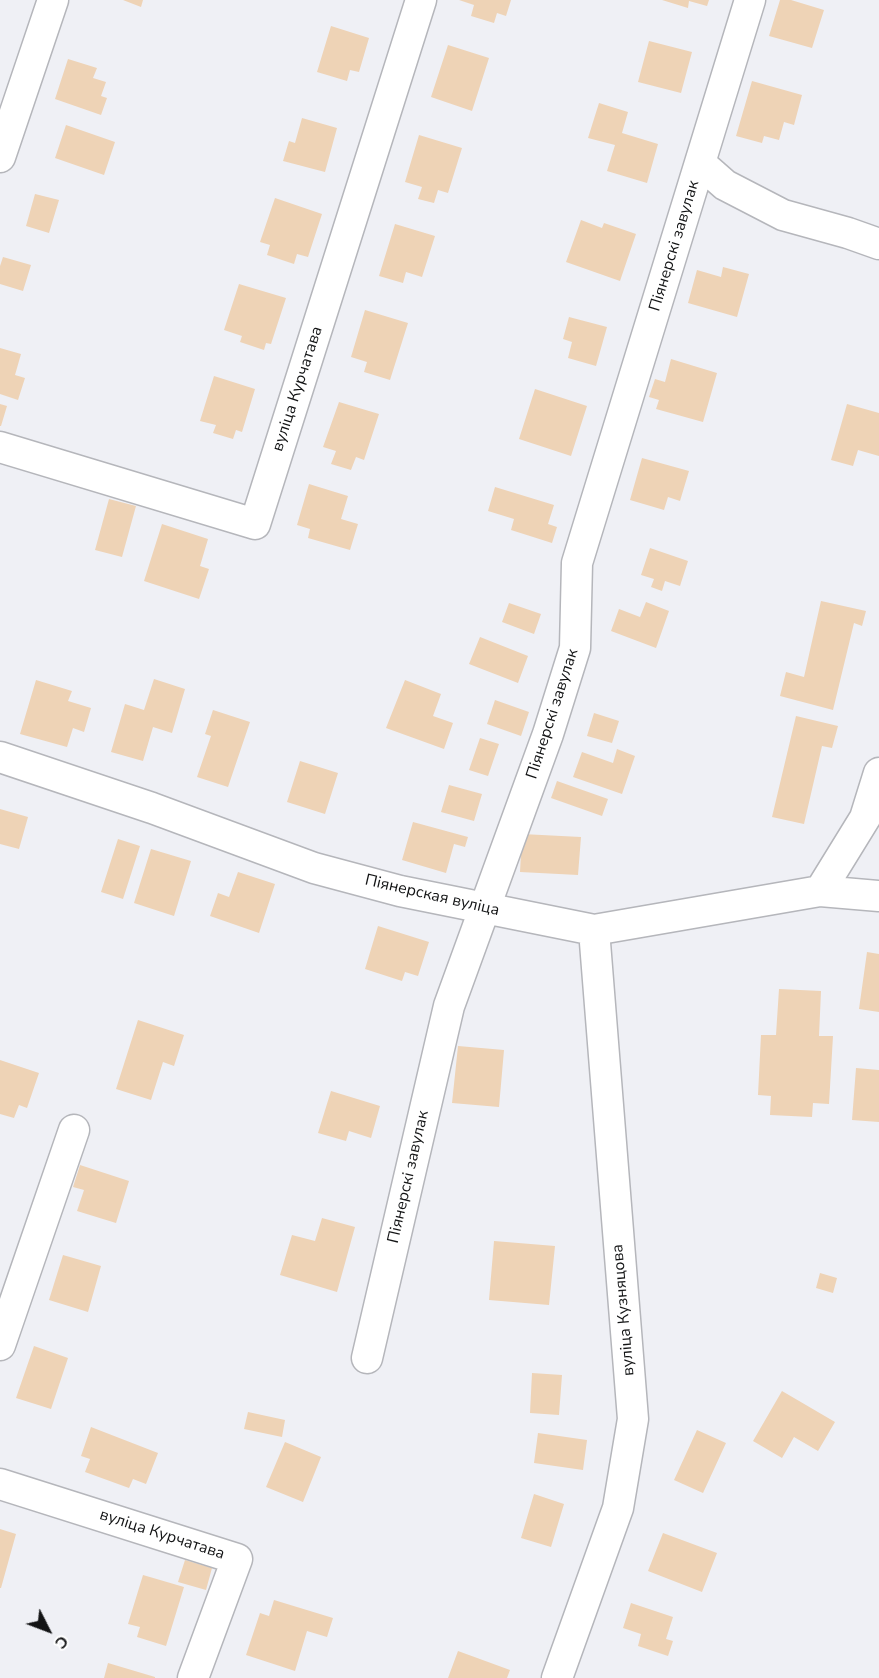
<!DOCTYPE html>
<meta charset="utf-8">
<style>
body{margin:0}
#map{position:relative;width:879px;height:1678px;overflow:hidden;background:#eff0f5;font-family:"Nunito Sans",sans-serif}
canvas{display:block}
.north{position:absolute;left:18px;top:1600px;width:60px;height:60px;-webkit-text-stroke:4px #fff;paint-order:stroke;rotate:132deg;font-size:16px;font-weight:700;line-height:24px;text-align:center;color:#131415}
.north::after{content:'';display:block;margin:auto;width:21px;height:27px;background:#131415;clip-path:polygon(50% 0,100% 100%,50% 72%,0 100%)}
</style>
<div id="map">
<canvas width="879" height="1678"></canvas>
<div class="north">С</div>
</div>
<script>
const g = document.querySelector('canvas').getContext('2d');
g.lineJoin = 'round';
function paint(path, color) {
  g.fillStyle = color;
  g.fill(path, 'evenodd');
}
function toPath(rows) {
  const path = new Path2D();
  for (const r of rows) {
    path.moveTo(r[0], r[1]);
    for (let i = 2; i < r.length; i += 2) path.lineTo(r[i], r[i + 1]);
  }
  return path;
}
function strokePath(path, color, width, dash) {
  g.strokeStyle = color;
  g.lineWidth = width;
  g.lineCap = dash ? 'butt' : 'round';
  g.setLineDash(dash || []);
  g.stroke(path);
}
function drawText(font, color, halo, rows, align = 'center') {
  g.font = font + ' "Nunito Sans",sans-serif';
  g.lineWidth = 6;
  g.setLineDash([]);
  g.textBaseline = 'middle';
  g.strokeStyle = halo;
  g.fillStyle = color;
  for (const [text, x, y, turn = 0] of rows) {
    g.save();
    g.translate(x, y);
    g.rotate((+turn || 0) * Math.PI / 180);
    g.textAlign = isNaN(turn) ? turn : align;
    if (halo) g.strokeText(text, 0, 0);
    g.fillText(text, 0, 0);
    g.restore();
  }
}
const building = toPath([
 [123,0,143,0,141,7],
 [459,0,511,0,506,16,497,13,494,23,471,16,474,5],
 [662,0,709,0,707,6,689,1,688,8],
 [780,0,791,0,824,10,812,48,769,36],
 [331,26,369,38,359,72,350,70,347,81,317,72],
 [649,41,692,52,681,93,638,82],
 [448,45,489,58,472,111,431,97],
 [68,59,97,68,93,78,106,82,101,96,107,98,101,115,55,99],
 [752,81,802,95,794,125,784,122,779,140,764,136,762,143,736,136],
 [599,103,628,112,622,133,658,144,647,183,607,171,615,145,588,138],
 [302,118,337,128,325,172,283,161,289,141,295,143],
 [66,125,115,142,104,175,55,158],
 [419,135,462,148,448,193,438,190,434,203,418,199,422,187,405,182],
 [35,194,59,200,49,233,26,226],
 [275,198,322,214,308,257,297,254,294,264,267,255,270,245,260,242],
 [581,220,602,228,604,223,636,234,620,281,566,262],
 [395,224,435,236,422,277,406,272,403,283,379,276],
 [3,257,31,265,23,291,0,284,0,266],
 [723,267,749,274,737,317,688,303,697,270,721,277],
 [239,284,286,298,271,344,266,343,264,350,240,342,242,336,224,330],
 [365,310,408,323,390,380,364,372,367,362,351,357],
 [569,317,607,327,596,366,568,358,572,342,563,339],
 [0,348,21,354,15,375,25,378,18,400,0,394],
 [671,359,717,373,703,422,656,409,659,400,649,397,655,379,665,382],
 [214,376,255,389,242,432,236,430,233,439,213,433,216,425,200,421],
 [535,389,587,406,571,456,519,439],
 [339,402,379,414,364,460,356,457,351,470,331,464,336,451,323,447],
 [0,404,7,406,1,426,0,426],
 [847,404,879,413,879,456,858,450,853,466,831,460],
 [642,458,689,471,680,501,668,497,664,510,630,500],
 [309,484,348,496,341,519,358,524,350,550,308,538,310,529,297,525],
 [495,487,554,505,548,524,557,527,552,543,511,530,514,519,488,511],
 [109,499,136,506,122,557,95,550],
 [162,524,208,539,200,566,209,569,199,599,144,581],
 [650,548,688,561,680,586,665,581,662,591,651,587,654,579,641,575],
 [821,601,866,611,862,626,854,623,833,710,780,696,786,672,804,677],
 [646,602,669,611,656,648,611,631,619,609,640,617],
 [509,603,541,614,534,634,502,622],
 [480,637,528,656,518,683,469,664],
 [154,679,185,689,172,733,153,727,143,761,111,752,125,704,144,710],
 [36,680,72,691,68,701,91,708,84,732,73,728,67,747,20,734],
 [405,680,441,694,433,716,453,723,444,749,386,728],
 [495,700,529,712,521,736,487,724],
 [213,710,250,722,228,787,197,777,211,736,205,734],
 [594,713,619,721,612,743,587,736],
 [796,716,838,726,832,748,822,746,804,824,772,817],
 [480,738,499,744,488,776,469,770],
 [617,749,635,756,622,794,573,777,582,752,613,763],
 [300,761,338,773,325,814,287,802],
 [557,781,608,799,602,816,551,798],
 [449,785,482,794,474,821,441,812],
 [0,809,28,817,19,849,0,844],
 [413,822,468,837,465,847,454,844,446,873,402,860],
 [522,834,581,837,578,875,520,872],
 [118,839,140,846,123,899,101,892],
 [151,849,191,861,174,916,134,903],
 [238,872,275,884,259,933,210,916,218,893,229,897],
 [378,926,429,942,418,976,405,972,402,981,365,969],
 [867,952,879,954,879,1012,859,1009],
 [779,989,821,991,819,1036,833,1036,829,1104,813,1103,812,1117,770,1115,771,1096,758,1095,761,1035,776,1035],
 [138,1020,184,1035,174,1066,163,1062,151,1100,116,1089],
 [458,1046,504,1050,499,1107,452,1103],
 [0,1060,39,1073,27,1108,19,1105,14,1118,0,1114],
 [856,1068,879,1070,879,1122,852,1120],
 [331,1091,380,1106,371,1138,349,1131,346,1141,318,1133],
 [80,1165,129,1181,116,1223,77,1211,84,1190,73,1187],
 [322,1218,355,1227,337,1292,280,1275,292,1235,315,1241],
 [494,1241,555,1246,549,1305,489,1300],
 [63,1255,101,1266,88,1312,49,1300],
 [820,1273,837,1278,833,1293,816,1288],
 [34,1346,68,1358,51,1409,16,1398],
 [532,1373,562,1375,559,1415,530,1413],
 [782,1391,835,1422,818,1451,794,1437,782,1458,753,1441],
 [248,1412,285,1420,282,1437,244,1429],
 [91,1427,158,1453,146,1484,133,1479,129,1488,85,1472,90,1459,81,1456],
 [697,1430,726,1443,703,1493,674,1480],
 [538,1433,587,1440,583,1470,534,1463],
 [285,1442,321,1457,303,1502,266,1487],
 [534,1494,564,1504,551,1547,521,1538],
 [0,1529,16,1534,1,1588,0,1588],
 [663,1533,717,1553,702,1592,648,1571],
 [185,1560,212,1568,206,1590,178,1582],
 [143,1575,184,1587,166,1646,137,1637,140,1627,128,1624],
 [274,1600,333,1618,327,1637,307,1631,295,1671,246,1655,260,1613,269,1616],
 [631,1603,673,1617,666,1639,673,1641,668,1656,638,1646,641,1634,623,1628],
 [458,1651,510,1670,507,1678,448,1678],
 [108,1663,155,1677,155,1678,104,1678]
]);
const minor = toPath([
 [0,157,53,0],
 [700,163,725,185,783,215,848,233,879,244],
 [0,447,255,524,421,0],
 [0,757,152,808,314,868,400,891,594,930,820,891,879,896],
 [820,891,865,818,879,773],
 [0,1345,74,1130],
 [367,1358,449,1006,548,734,575,648,577,563,750,0],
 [0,1484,237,1559,193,1678],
 [557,1678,618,1508,633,1419,594,930]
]);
const streetNames = [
 ["Піянерскі завулак",675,246,-73],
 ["вуліца Курчатава",298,389,-72],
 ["Піянерскі завулак",553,714,-72],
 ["Піянерская вуліца",432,896,13],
 ["Піянерскі завулак",409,1177,-77],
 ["вуліца Кузняцова",624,1310,-95],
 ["вуліца Курчатава",162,1535,18]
];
paint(building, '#eed3b6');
strokePath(minor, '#b5b6bb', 33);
strokePath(minor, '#fff', 30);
drawText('16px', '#131415', '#fff', streetNames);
</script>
